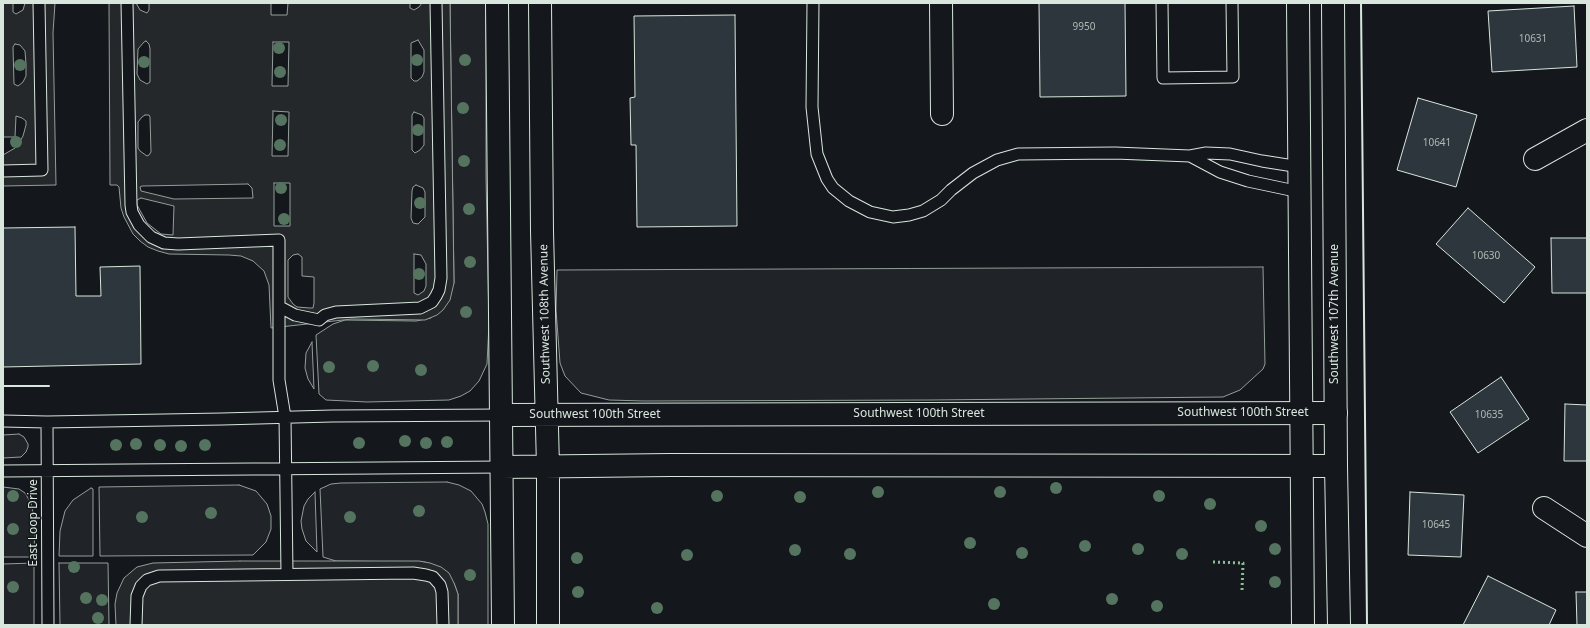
<!DOCTYPE html>
<style>
body{margin:0}
#map{position:relative;width:1590px;height:628px;overflow:hidden;background:#14181c;font-family:"Noto Sans",sans-serif}
canvas{display:block}
.frame{position:absolute;inset:0;border:4px solid #d8e6dc;pointer-events:none}
</style>
<div id="map">
<canvas width="1590" height="628"></canvas>
<div class="frame"></div>
</div>
<script>
const g = document.querySelector('canvas').getContext('2d');
g.lineJoin = 'round';
function paint(path, color) {
  g.fillStyle = color;
  g.fill(path, 'evenodd');
}
function toPath(rows) {
  const path = new Path2D();
  for (const r of rows) {
    path.moveTo(r[0], r[1]);
    for (let i = 2; i < r.length; i += 2) path.lineTo(r[i], r[i + 1]);
  }
  return path;
}
function strokePath(path, color, width, dash) {
  g.strokeStyle = color;
  g.lineWidth = width;
  g.lineCap = dash ? 'butt' : 'round';
  g.setLineDash(dash || []);
  g.stroke(path);
}
function drawText(font, color, halo, rows, align = 'center') {
  g.font = font + ' "Noto Sans",sans-serif';
  g.lineWidth = 3;
  g.setLineDash([]);
  g.textBaseline = 'middle';
  g.strokeStyle = halo;
  g.fillStyle = color;
  for (const [text, x, y, turn = 0] of rows) {
    g.save();
    g.translate(x, y);
    g.rotate((+turn || 0) * Math.PI / 180);
    g.textAlign = isNaN(turn) ? turn : align;
    if (halo) g.strokeText(text, 0, 0);
    g.fillText(text, 0, 0);
    g.restore();
  }
}
const green = toPath([
 [450,3,486,3,486,177,489,324,487,364,479,381,470,391,461,396,449,400,367,402,326,400,319,394,316,335,333,324,345,320,416,321,431,318,454,283,450,3],
 [1263,267,1265,364,1263,369,1240,390,1223,397,931,400,644,401,609,400,581,393,565,376,560,363,556,310,557,270,1263,267],
 [312,342,314,389,308,379,305,368,306,353,312,342],
 [19,434,24,437,28,444,28,447,26,452,21,457,3,458,3,435,19,434],
 [447,482,459,485,471,491,482,504,485,512,488,524,488,625,458,625,458,594,454,583,425,562,336,561,323,557,320,489,331,484,341,483,447,482],
 [239,485,256,491,267,504,271,516,271,529,266,542,253,555,100,556,99,487,239,485],
 [3,487,19,489,25,493,31,503,35,522,34,557,3,557,3,487],
 [91,488,93,489,93,556,59,556,60,531,65,511,73,500,91,488],
 [315,492,317,552,306,541,302,529,301,521,304,506,308,499,315,492],
 [34,563,34,625,3,625,3,564,34,563],
 [59,563,108,563,109,625,60,625,59,563]
]);
const parking = toPath([
 [3,3,13,3,13,12,16,14,23,10,25,3,55,3,53,33,56,185,3,186,3,155,15,148,19,143,23,136,26,125,26,121,22,118,16,116,15,137,3,137,3,3],
 [15,44,20,45,25,51,26,64,26,76,23,82,18,86,14,84,13,47,15,44],
 [109,3,136,3,140,10,147,13,149,10,149,3,271,3,271,15,287,15,288,3,410,3,410,8,414,10,419,7,422,3,450,3,454,283,450,300,443,310,437,315,425,320,352,319,271,328,269,285,264,271,253,261,241,256,229,255,169,254,158,251,148,247,140,241,133,234,124,217,121,208,119,187,117,185,110,185,109,3],
 [418,40,424,50,424,72,422,77,417,81,414,81,411,78,411,43,418,40],
 [146,41,149,44,150,49,150,82,147,84,140,80,137,74,138,49,144,42,146,41],
 [273,42,289,42,288,86,272,86,273,42],
 [273,111,289,112,288,156,272,156,273,111],
 [414,112,422,115,424,118,424,145,420,150,415,153,412,150,412,115,414,112],
 [145,115,149,115,150,117,151,152,149,155,147,156,140,151,138,148,138,122,142,117,145,115],
 [274,183,290,183,290,226,274,226,274,183],
 [248,184,252,188,253,198,174,199,141,191,140,187,142,186,248,184],
 [416,185,423,188,425,192,425,217,418,224,413,223,411,218,412,191,413,187,416,185],
 [141,198,174,206,173,235,161,234,147,223,137,205,137,200,141,198],
 [298,254,302,257,302,276,314,277,314,303,313,308,310,308,297,307,293,304,288,297,288,260,293,255,298,254],
 [414,254,421,255,426,264,426,286,424,291,418,295,414,293,414,254],
 [240,561,419,561,430,563,441,567,449,573,454,583,458,594,458,625,116,625,115,604,117,593,124,578,137,567,153,563,240,561]
]);
const building = toPath([
 [1039,3,1125,3,1126,96,1040,97,1039,3],
 [1574,6,1577,67,1492,72,1488,11,1574,6],
 [735,15,737,226,637,227,636,145,631,145,630,98,635,97,634,16,735,15],
 [1418,98,1477,115,1456,187,1397,170,1418,98],
 [1468,208,1535,267,1504,303,1436,244,1468,208],
 [75,227,76,296,101,296,100,267,140,266,141,364,3,367,3,228,75,227],
 [1551,238,1587,238,1587,293,1552,293,1551,238],
 [1501,377,1529,419,1478,453,1450,412,1501,377],
 [1565,404,1587,405,1587,461,1564,461,1565,404],
 [1410,492,1464,495,1461,557,1408,555,1410,492],
 [1488,576,1556,610,1549,625,1463,625,1488,576],
 [1576,592,1587,592,1587,625,1577,625,1576,592]
]);
const service = toPath([
 [127,3,131,205,132,212,139,225,151,237,164,243,178,244,279,240,279,380,285,417,287,574],
 [813,3,812,107,817,154,827,179,833,188,849,201,870,212,893,217,909,215,923,211,941,200,951,190,973,173,997,160,1018,154,1115,153,1190,156,1206,153,1230,154,1262,161,1300,167],
 [1162,3,1163,78,1233,77,1232,3],
 [1190,156,1220,172,1248,181,1300,192],
 [3,171,42,170,39,3],
 [280,307,295,315,319,320,325,315,336,312,420,308,432,302,436,296,439,290,441,278,436,3],
 [3,421,47,422,222,419,332,416,502,415],
 [47,422,48,625],
 [3,471,502,467],
 [136,625,137,596,141,586,147,580,159,576,413,573,426,575,433,577,440,585,442,592,443,625]
]);
const minor = toPath([
 [941,3,942,114],
 [1535,159,1587,130],
 [1544,508,1587,536]
]);
const tertiary = toPath([
 [497,3,503,625],
 [540,3,542,231,548,467,548,625],
 [502,415,1336,413],
 [502,467,670,465,1336,466]
]);
const secondary = toPath([
 [1298,3,1303,625],
 [1333,3,1336,466,1339,625]
]);
const hedge = toPath([
 [1213,562,1243,563,1242,590]
]);
const wall = toPath([
 [1361,3,1367,625],
 [3,386,49,386]
]);
const trees = [
 [279,48],
 [417,60],
 [465,60],
 [144,62],
 [20,65],
 [280,72],
 [463,108],
 [281,120],
 [418,130],
 [16,142],
 [280,145],
 [464,161],
 [281,188],
 [420,203],
 [469,209],
 [284,219],
 [470,262],
 [419,274],
 [466,312],
 [373,366],
 [329,367],
 [421,370],
 [405,441],
 [447,442],
 [359,443],
 [426,443],
 [136,444],
 [116,445],
 [160,445],
 [205,445],
 [181,446],
 [1056,488],
 [878,492],
 [1000,492],
 [13,496],
 [717,496],
 [1159,496],
 [800,497],
 [1210,504],
 [419,511],
 [211,513],
 [142,517],
 [350,517],
 [1261,526],
 [13,529],
 [970,543],
 [1085,546],
 [1138,549],
 [1275,549],
 [795,550],
 [1022,553],
 [850,554],
 [1182,554],
 [687,555],
 [577,558],
 [74,567],
 [470,575],
 [1275,582],
 [13,587],
 [578,592],
 [86,598],
 [1112,599],
 [102,600],
 [994,604],
 [1157,606],
 [657,608],
 [98,618]
];
const numberNames = [
 ["9950",1084,27],
 ["10631",1533,39],
 ["10641",1437,143],
 ["10630",1486,256],
 ["10635",1489,415],
 ["10645",1436,525]
];
const streetNames = [
 ["Southwest 108th Avenue",545,314,-91],
 ["Southwest 107th Avenue",1335,314,-90],
 ["Southwest 100th Street",1243,413],
 ["Southwest 100th Street",919,414],
 ["Southwest 100th Street",595,415],
 ["East Loop Drive",34,523,-90]
];
paint(green, '#202428');
strokePath(green, '#939e99', 1);
paint(parking, '#24282b');
strokePath(parking, '#939e99', 1);
paint(building, '#2c363c');
strokePath(building, '#d8e6dc', 1);
strokePath(service, '#d8e6dc', 13);
strokePath(minor, '#d8e6dc', 24);
strokePath(tertiary, '#d8e6dc', 24);
strokePath(secondary, '#d8e6dc', 24);
strokePath(service, '#14181c', 11);
strokePath(minor, '#14181c', 22);
strokePath(tertiary, '#14181c', 22);
strokePath(secondary, '#14181c', 22);
strokePath(hedge, '#8ac095', 3, [2, 3]);
strokePath(wall, '#d8e6dc', 2);
g.fillStyle = '#55745f';
for (const [x, y] of trees) {
  g.beginPath();
  g.arc(x, y, 6, 0, 2 * Math.PI);
  g.fill();
}
drawText('10px', '#adbab4', null, numberNames);
drawText('12px', '#d8e6dc', '#14181c', streetNames);
</script>
